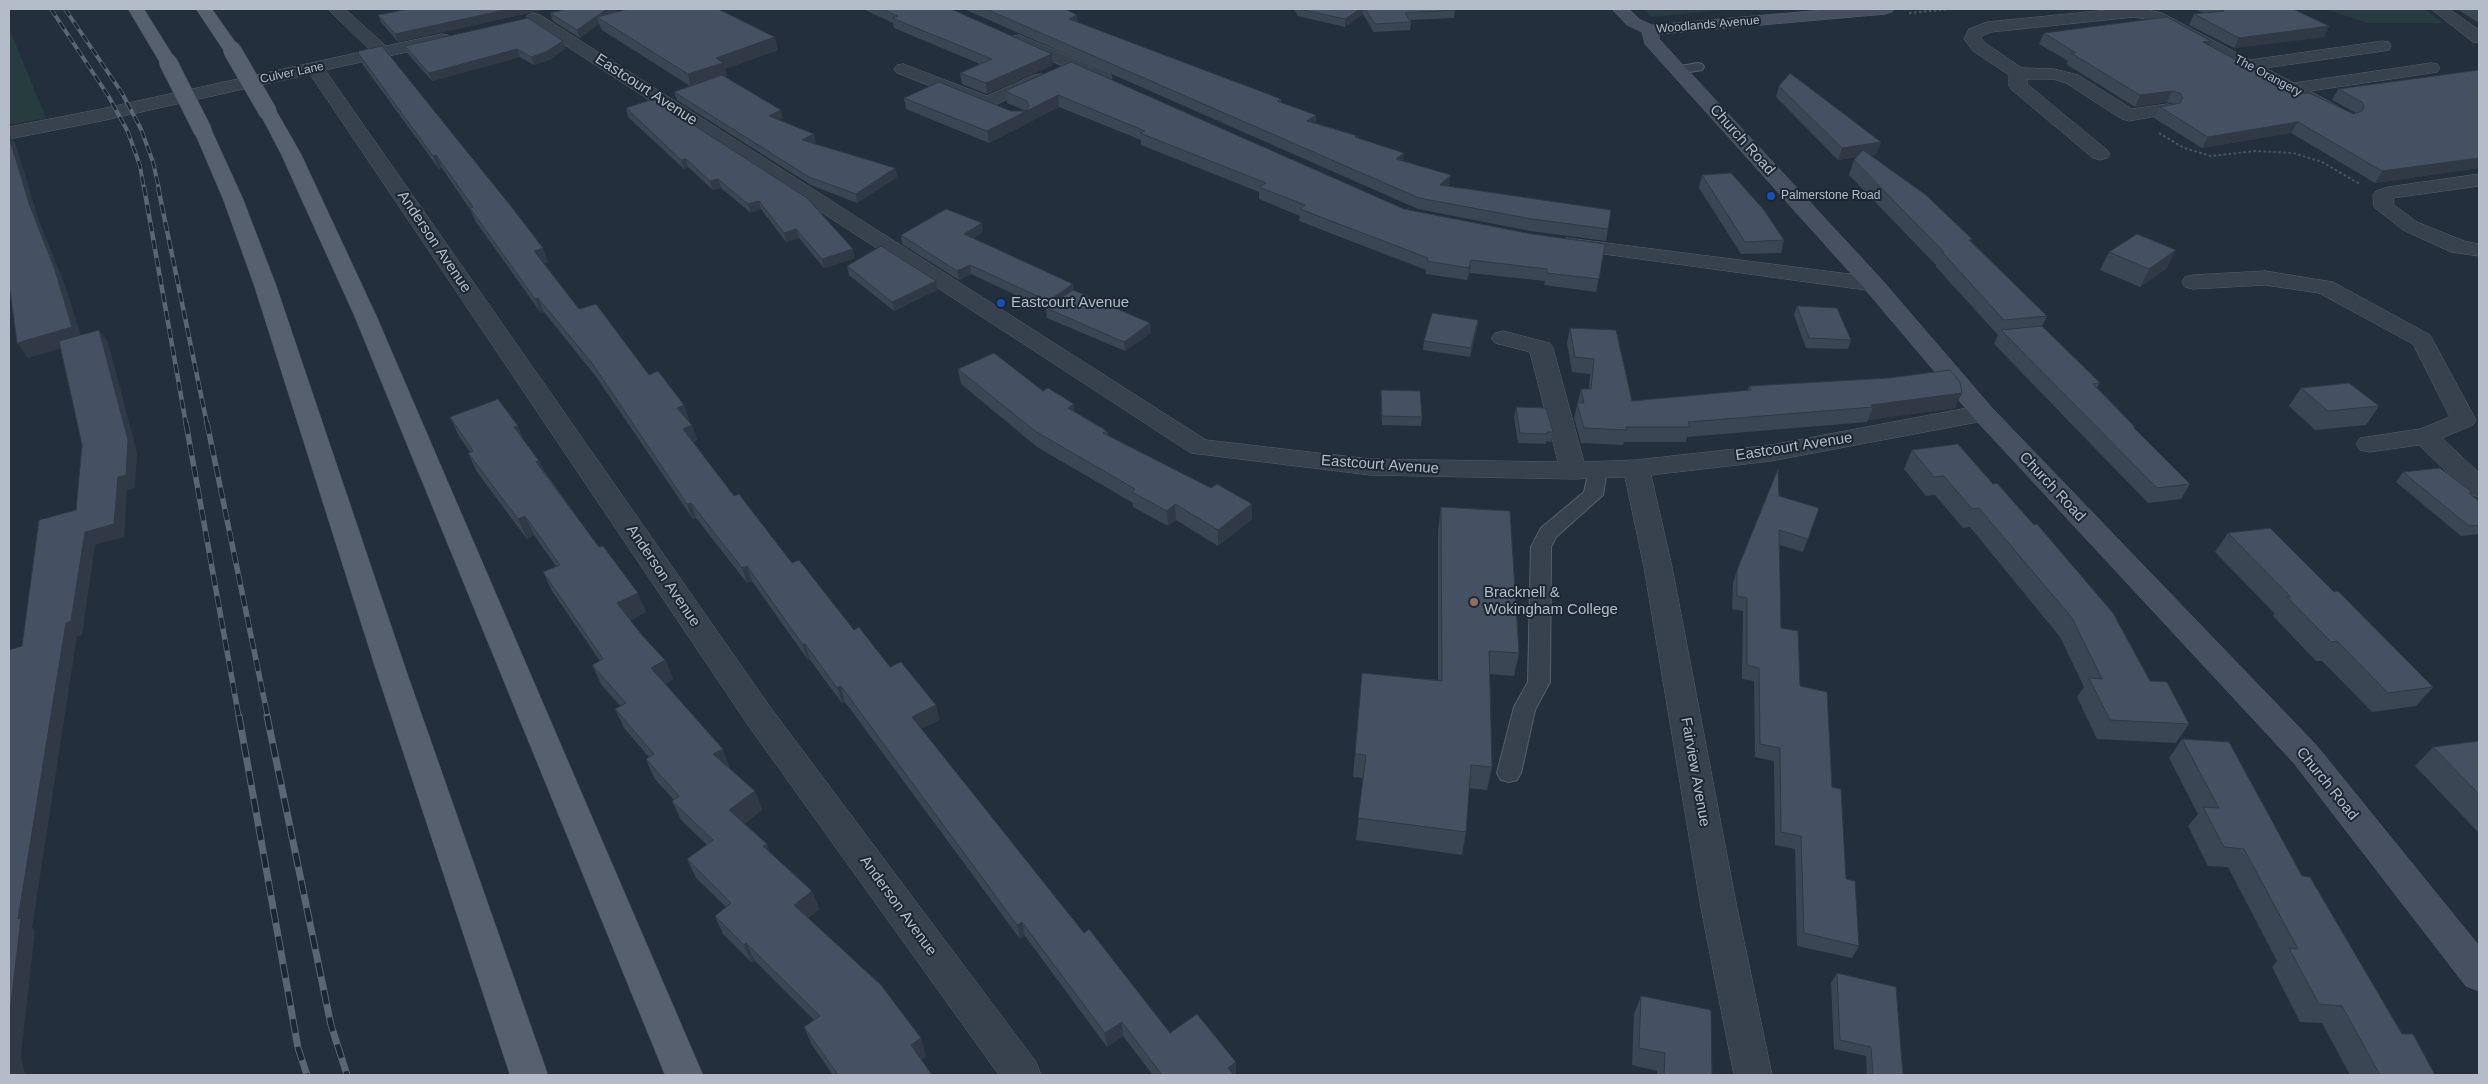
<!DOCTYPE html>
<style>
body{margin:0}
#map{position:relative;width:2488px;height:1084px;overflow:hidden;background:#242f3e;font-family:Arial,sans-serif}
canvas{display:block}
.frame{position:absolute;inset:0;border:10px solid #b4bcc9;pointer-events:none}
</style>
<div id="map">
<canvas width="2488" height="1084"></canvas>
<div class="frame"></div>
</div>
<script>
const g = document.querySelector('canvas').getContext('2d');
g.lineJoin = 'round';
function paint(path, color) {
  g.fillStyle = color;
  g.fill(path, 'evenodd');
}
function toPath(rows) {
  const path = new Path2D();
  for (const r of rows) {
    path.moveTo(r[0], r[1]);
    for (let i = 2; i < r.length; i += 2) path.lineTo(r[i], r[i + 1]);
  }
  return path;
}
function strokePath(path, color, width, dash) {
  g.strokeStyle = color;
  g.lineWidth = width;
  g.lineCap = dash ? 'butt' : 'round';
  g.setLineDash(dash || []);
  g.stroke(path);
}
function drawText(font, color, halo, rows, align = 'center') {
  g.font = font + ' Arial,sans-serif';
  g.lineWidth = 4;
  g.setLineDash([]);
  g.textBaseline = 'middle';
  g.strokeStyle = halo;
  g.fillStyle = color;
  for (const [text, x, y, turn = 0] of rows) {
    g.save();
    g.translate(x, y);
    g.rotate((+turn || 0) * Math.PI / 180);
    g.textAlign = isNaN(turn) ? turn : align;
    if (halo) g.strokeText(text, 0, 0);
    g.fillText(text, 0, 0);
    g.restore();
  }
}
const green = toPath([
 [1644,9,1731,9,1651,17],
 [2325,9,2425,9,2443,23,2368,23],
 [9,28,14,40,46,118,9,125]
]);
const path = toPath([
 [1909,13,1951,9],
 [2159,133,2184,148,2211,156,2255,151,2293,153,2322,162,2360,184]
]);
const lane = toPath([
 [1698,63,1702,64,1704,67,1702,70,1678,74,1672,70,1674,67,1698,63],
 [1598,464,1605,466,1607,470,1603,495,1556,537,1551,547,1550,682,1535,710,1521,773,1517,780,1509,782,1501,780,1497,773,1514,707,1528,682,1531,547,1541,528,1584,492,1589,470,1591,466,1598,464]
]);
const street = toPath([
 [328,9,345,9,386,46,442,34,448,35,450,39,448,43,325,70,770,707,1036,1062,1041,1075,999,1075,748,725,310,74,101,121,9,139,9,127,101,109,370,50,328,9],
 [2118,9,2143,9,2162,13,2250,60,2383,41,2389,42,2391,46,2389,50,2383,51,2265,68,2294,83,2431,63,2437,64,2440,68,2437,72,2431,73,2310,91,2339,107,2342,111,2339,115,2333,117,2151,20,2134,17,1991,32,1982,36,1981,38,1985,43,2022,68,2054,69,2078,75,2132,109,2167,104,2173,105,2176,109,2173,113,2129,121,2122,119,2066,83,2053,79,2027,79,2027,84,2107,150,2110,154,2107,158,2100,160,2093,158,2012,90,2009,86,2009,75,1973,51,1964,39,1969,29,1987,22,2118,9],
 [2431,9,2449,9,2479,30,2479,43,2473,42,2431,9],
 [534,13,540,15,1206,440,1370,459,1558,462,1530,352,1495,343,1491,338,1495,333,1503,331,1549,343,1553,348,1584,462,1636,460,1771,445,1983,405,1992,408,1995,413,1992,418,1983,421,1771,461,1651,475,1672,567,1737,908,1772,1075,1734,1075,1701,908,1644,567,1625,477,1573,479,1370,475,1191,453,528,21,526,18,528,15,534,13],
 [1019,35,1109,73,1112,77,1109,81,1103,82,1097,81,1013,44,1011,40,1013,36,1019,35],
 [903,64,987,96,1034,75,1040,74,1046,75,1049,79,1046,83,987,108,897,73,894,69,897,65,903,64],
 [2479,174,2479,186,2393,198,2394,205,2417,222,2464,241,2479,244,2479,256,2451,252,2403,230,2374,207,2373,195,2376,191,2388,187,2479,174],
 [1567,238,1873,277,1881,279,1884,284,1881,289,1873,291,1560,248,1556,244,1560,240,1567,238],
 [2265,271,2333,282,2430,335,2476,420,2473,425,2442,438,2479,473,2479,497,2470,494,2419,445,2369,452,2360,450,2356,444,2360,438,2420,429,2450,417,2413,344,2319,293,2265,285,2193,289,2185,287,2182,282,2185,277,2193,275,2265,271]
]);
const secondary = toPath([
 [1612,9,1629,9,1639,19,1652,25,1834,9,1894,9,1892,12,1886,14,1659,34,1659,39,1881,279,1992,408,2316,745,2479,946,2479,991,2466,986,2294,763,1974,418,1865,289,1645,44,1642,32,1627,25,1612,9]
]);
const primary = toPath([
 [128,9,144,9,177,62,174,66,162,66,128,9],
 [196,9,212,9,241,50,238,54,226,54,196,9],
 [268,106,274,108,277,112,301,154,376,315,703,1075,665,1075,354,315,281,154,259,112,262,108,268,106],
 [203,125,210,127,212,131,243,199,276,285,406,670,548,1075,510,1075,376,670,254,285,223,199,194,131,196,127,203,125]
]);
const railFar3 = toPath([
 [51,9,109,97,128,132,140,166,144,189],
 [65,9,122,93,141,129,153,162,159,189]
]);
const railFar2 = toPath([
 [144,187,186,424],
 [158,187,207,424]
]);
const railFar1 = toPath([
 [186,423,239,718],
 [207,423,268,718]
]);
const rail = toPath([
 [239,716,298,1048,307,1075],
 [267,716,331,1025,347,1075]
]);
const primaryBridge = toPath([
 [232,50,268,112],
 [168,62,203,131]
]);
const wall = toPath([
 [409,9,547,9,398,42,381,22,378,15],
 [567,9,620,9,615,12,778,50,725,69,727,76,724,77,783,118,779,120,816,142,813,143,895,168,897,177,857,203,811,185,677,100,674,92,690,86,602,30,599,24,580,38,553,21,550,13],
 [863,9,951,9,1052,54,1053,65,987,94,962,84,960,73,980,64,894,28,893,23],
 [964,9,1065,9,1077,15,1077,22,1281,99,1281,103,1316,115,1316,123,1358,136,1357,138,1403,161,1449,186,1611,210,1606,241,1530,231,1418,209],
 [1294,9,1454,9,1455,10,1454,18,1410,20,1411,22,1410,30,1374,32,1363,14,1345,27,1298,16],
 [2195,9,2293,9,2329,26,2324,37,2234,48,2189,25,2194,14,2204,13],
 [2457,9,2479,9,2479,23],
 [2044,33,2209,45,2299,94,2354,114,2356,113,2332,100,2338,89,2479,70,2479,168,2375,183,2291,133,2202,148,2154,118,2160,107,2174,104,2167,102,2135,107,2066,64,2068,61,2039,44],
 [405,46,565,49,549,60,534,65,520,57,432,81,408,54],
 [358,53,548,262,544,263,579,309,649,375,684,405,689,420,688,420,697,440,693,442,734,496,792,563,854,630,890,667,936,705,939,720,921,729,1084,933,1170,1033,1236,1075,1153,1075,1123,1036,1107,1047,1025,936,1020,939,845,702,842,703,810,660,808,660,752,581,747,583,696,518,693,519,597,378,544,312,541,313,476,222,471,211,442,168,439,169,363,65],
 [1071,62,1404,209,1532,234,1605,244,1596,292,1544,285,1545,281,1470,273,1467,280,1426,274,1426,270,1299,221,1300,216,1259,199,1259,192,1141,145,1141,140,1059,107,989,143,906,109,904,98,1011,111,1026,111,1007,103,1005,91],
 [1779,86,1877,154,1870,155,1972,239,1971,241,2047,316,2042,326,2100,383,2097,388,2135,427,2134,428,2190,484,2181,499,2148,503,1994,344,1998,335,1936,267,1936,265,1849,175,1854,160,1857,157,1838,160,1776,97],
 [626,108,855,258,824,268,799,238,786,242,761,209,751,213,721,188,713,190,688,167,684,169,628,117],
 [1702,175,1784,240,1781,253,1741,254,1699,188],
 [983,232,973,238,1073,290,1151,333,1125,351,1047,318,1046,309,971,274,959,280,902,244,901,235],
 [2109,252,2167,268,2140,287,2100,270],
 [847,266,937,290,894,311,849,275],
 [1797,306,1851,340,1848,349,1806,348,1794,315],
 [1478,320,1477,329,1470,357,1423,350,1424,341],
 [1570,328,1632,401,1748,390,1749,386,1962,393,1955,408,1868,420,1867,422,1687,437,1686,442,1624,442,1623,445,1581,443,1574,418,1581,389,1589,389,1590,374,1572,372,1567,343],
 [958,369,1043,391,1075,412,1107,431,1108,435,1252,519,1218,546,1176,520,1168,526,1133,507,1133,503,1037,447,961,384],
 [2301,388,2379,406,2366,425,2315,430,2289,406],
 [1381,390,1422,417,1421,426,1382,425,1381,399],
 [1516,407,1553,432,1551,442,1546,441,1546,444,1518,443,1514,417],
 [450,417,525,442,539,461,544,471,646,612,630,620,641,634,665,660,673,679,665,684,730,768,729,768,755,791,762,810,744,824,770,853,812,891,819,909,808,918,926,1056,921,1060,932,1075,833,1075,812,1045,804,1027,814,1020,755,961,752,963,723,934,715,916,726,907,696,878,687,859,707,845,681,820,672,801,674,800,654,778,646,759,649,757,624,728,615,709,620,706,601,684,592,665,600,661,552,591,543,572,556,566,534,535,527,539,477,472,468,453,470,452,459,436],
 [1958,444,2150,681,2189,724,2176,743,2097,739,2077,697,2084,687,2060,637,1970,527,1963,528,1935,495,1926,496,1904,469,1912,450],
 [2403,472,2472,492,2470,494,2479,501,2479,534,2461,536,2396,482],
 [1779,496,1819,508,1803,552,1779,545,1781,628,1800,686,1832,787,1846,879,1859,946,1852,958,1797,946,1795,849,1775,845,1774,761,1755,757,1754,681,1742,679,1743,611,1732,609,1733,583,1737,570],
 [1441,507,1519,653,1514,676,1490,674,1492,767,1487,790,1469,788,1466,832,1462,855,1356,840,1363,778,1353,777,1362,673,1438,680,1438,530],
 [2228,533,2334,592,2433,687,2416,706,2372,712,2322,661,2316,661,2273,616,2275,614,2215,552],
 [2182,739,2302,876,2402,1034,2435,1075,2350,1075,2322,1023,2300,1022,2272,967,2277,961,2228,867,2208,866,2188,826,2198,814,2169,758],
 [2479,741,2479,833,2415,766,2433,747],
 [1837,973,1903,1075,1867,1075,1866,1056,1834,1049,1831,983],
 [1641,996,1712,1075,1657,1075,1657,1071,1632,1065,1634,1014]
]);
const shadedWall = toPath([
 [509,9,547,9,398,42,395,34],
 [607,9,620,9,603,21,597,17,599,24,580,38,577,30],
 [1360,9,1363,9,1363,14,1345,27,1345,19],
 [1077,15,1078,26,1069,19],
 [2329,26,2324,37,2234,48,2239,38],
 [775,37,778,50,725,69,727,76,691,88,688,74,716,58],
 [563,41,565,49,549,60,534,65,531,57],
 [2211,41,2206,52,2203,42],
 [517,49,520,57,432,81,429,73],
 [1052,54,1053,65,987,94,986,83],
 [2172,91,2167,102,2135,107,2140,95],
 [1058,95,1059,107,989,143,987,131],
 [781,110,783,118,771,125,769,116],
 [1316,115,1316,127,1307,121],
 [2298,122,2291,133,2202,148,2208,137],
 [9,134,16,145,39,221,65,285,83,342,28,358,17,343,30,206,9,137],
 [814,134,816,142,804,148,802,140],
 [1881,142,1877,154,1838,160,1842,148],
 [1404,153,1403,165,1396,159],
 [436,155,442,168,439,169,433,156],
 [2479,158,2479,168,2375,183,2382,171],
 [686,159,688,167,684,169,681,160],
 [895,168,897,177,857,203,856,194],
 [1451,175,1449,186,1440,185],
 [718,179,721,188,713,190,710,181],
 [759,201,761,209,751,213,748,204],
 [982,223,983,232,965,243,964,234],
 [796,229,799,238,786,242,784,233],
 [543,248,548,262,540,265,534,251],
 [853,249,855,258,824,268,822,259],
 [2176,250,2167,268,2140,287,2149,269],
 [1471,260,1470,273,1467,280,1469,268],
 [970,265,971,274,959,280,957,271],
 [936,281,937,290,894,311,892,302],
 [1073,284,1074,293,1049,310,1048,301],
 [538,298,544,312,541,313,535,299],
 [1478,320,1477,329,1470,357,1471,348],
 [1150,323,1151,333,1125,351,1124,342],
 [99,330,108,342,137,453,135,488,127,490,124,537,95,545,82,635,77,636,32,928,35,931,21,1054,25,1075,11,1075,9,1058,9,1021,18,919,66,623,85,532],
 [1962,393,1955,408,1868,420,1873,407,1871,405],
 [1074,404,1076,420,1068,408],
 [684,405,689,420,682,422,677,408],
 [692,425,697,440,688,444,683,429],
 [518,426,526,445,514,427],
 [539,461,547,479,536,462],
 [691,503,696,518,693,519,687,504],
 [1175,504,1176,520,1168,526,1167,511],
 [1252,504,1252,519,1218,546,1218,530],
 [525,516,534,535,527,539,518,519],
 [747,566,752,581,747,583,742,568],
 [638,593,646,612,626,622,617,603],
 [805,644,810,660,808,660,803,645],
 [665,660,673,679,660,687,651,668],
 [841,686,845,702,842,703,837,688],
 [936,705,939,720,916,732,912,717],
 [723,749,730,768,721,773,713,754],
 [755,791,762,810,737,829,729,810],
 [767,844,774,863,763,846],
 [812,891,819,909,802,923,794,905],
 [1022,922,1025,936,1020,939,1017,925],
 [746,943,755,961,752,963,744,945],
 [1122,1022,1123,1036,1107,1047,1105,1033],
 [921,1038,926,1056,917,1063,911,1045],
 [1236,1062,1236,1075,1228,1075,1228,1068]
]);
const building = toPath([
 [409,9,509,9,395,34,378,15,409,9],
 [567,9,607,9,577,30,550,13,567,9],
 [628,9,718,9,775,37,716,58,723,63,688,74,597,17,628,9],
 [882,9,951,9,1052,54,986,83,960,73,992,59,892,18,898,16,882,9],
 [986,9,1065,9,1077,15,1069,19,1281,99,1277,101,1316,115,1307,121,1358,136,1355,137,1404,153,1396,159,1451,175,1440,185,1611,210,1608,229,1532,219,1419,198,986,9],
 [1299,9,1360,9,1345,19,1299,9],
 [1365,9,1454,9,1455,10,1405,13,1411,22,1375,24,1365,9],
 [2220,9,2293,9,2329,26,2239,38,2194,14,2224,11,2220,9],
 [2167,17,2211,41,2203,42,2299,94,2309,93,2354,114,2362,111,2364,106,2362,102,2338,89,2479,70,2479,158,2382,171,2298,122,2208,137,2160,107,2180,103,2183,98,2180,93,2172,91,2140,95,2071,53,2076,53,2044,33,2167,17],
 [528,18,563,41,546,52,531,57,517,49,429,73,405,46,528,18],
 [382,46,514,210,543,248,534,251,579,309,596,304,649,375,658,371,684,405,677,408,692,425,683,429,734,496,739,494,792,563,799,560,854,630,859,627,890,667,901,662,936,705,912,717,1084,933,1089,929,1170,1033,1197,1014,1236,1062,1228,1068,1234,1075,1162,1075,1122,1022,1105,1033,1022,922,1017,925,841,686,837,688,805,644,803,645,747,566,742,568,691,503,687,504,592,363,538,298,535,299,470,208,473,207,436,155,433,156,358,53,359,51,382,46],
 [1071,62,1404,209,1532,234,1605,244,1599,279,1547,273,1547,269,1471,260,1469,268,1427,261,1428,258,1300,209,1305,205,1259,187,1266,183,1140,133,1145,131,1058,95,987,131,904,98,939,82,1011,111,1026,111,1029,106,1027,101,1005,91,1071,62],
 [1790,73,1881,142,1842,148,1779,86,1790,73],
 [722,75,781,110,769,116,814,134,802,140,895,168,856,194,809,177,674,92,722,75],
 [653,99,807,198,853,249,822,259,796,229,784,233,759,201,748,204,718,179,710,181,686,159,681,160,626,108,653,99],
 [9,137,30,206,55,270,72,327,17,343,10,290,9,286,9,137],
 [1863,150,1926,195,1972,239,1969,240,2047,316,2004,320,1942,252,1944,252,1854,160,1863,150],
 [1731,173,1764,210,1784,240,1745,242,1702,175,1731,173],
 [946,209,982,223,964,234,1073,284,1048,301,970,265,957,271,901,235,946,209],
 [2137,234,2176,250,2149,269,2109,252,2137,234],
 [881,246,936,281,892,302,847,266,881,246],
 [1073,290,1150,323,1124,342,1046,308,1073,290],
 [1797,306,1837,308,1851,340,1809,338,1797,306],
 [1432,313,1478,320,1471,348,1424,341,1432,313],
 [2042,326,2100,383,2093,384,2135,427,2133,427,2190,484,2157,488,2001,330,2042,326],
 [1570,328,1616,330,1632,401,1751,390,1749,386,1889,378,1950,370,1960,382,1962,393,1871,405,1873,407,1688,422,1690,427,1626,427,1627,430,1584,428,1577,403,1584,403,1581,389,1591,389,1594,359,1575,357,1570,328],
 [99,330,128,440,126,475,118,477,114,524,85,532,71,621,66,623,18,919,21,918,9,1021,9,650,22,646,39,520,76,510,82,445,59,341,99,330],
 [994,353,1043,391,1048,388,1074,404,1068,408,1107,431,1103,433,1211,488,1217,484,1252,504,1218,530,1175,504,1167,511,1132,492,1135,489,1035,431,958,369,994,353],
 [2349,383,2379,406,2328,411,2301,388,2349,383],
 [1381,390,1420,391,1422,417,1382,416,1381,390],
 [498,399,518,426,514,427,539,461,536,462,599,547,603,546,638,593,617,603,641,634,665,660,651,668,723,749,713,754,755,791,729,810,767,844,763,846,812,891,794,905,881,985,921,1038,911,1045,932,1075,838,1075,804,1027,820,1016,746,943,744,945,715,916,731,903,687,859,713,840,672,801,679,796,646,759,654,754,615,709,626,703,592,665,603,659,543,572,560,565,525,516,518,519,468,453,473,451,450,417,498,399],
 [1516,407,1546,408,1553,432,1547,432,1547,434,1520,433,1516,407],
 [1958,444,1993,484,1997,483,2034,525,2037,524,2113,613,2150,681,2167,682,2189,724,2110,720,2089,678,2102,679,2072,618,1979,508,1972,509,1944,476,1934,477,1912,450,1958,444],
 [2440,468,2472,492,2469,493,2479,501,2479,525,2469,526,2403,472,2440,468],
 [1778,469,1779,496,1819,508,1808,539,1779,530,1781,628,1798,631,1800,686,1827,692,1832,787,1841,789,1846,879,1855,881,1859,946,1804,933,1801,836,1781,832,1780,748,1760,744,1759,668,1747,665,1747,598,1737,596,1737,570,1778,469],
 [1441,507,1510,511,1519,653,1489,651,1492,767,1471,765,1466,832,1358,818,1366,755,1355,754,1362,673,1442,681,1441,507],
 [2270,528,2334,592,2338,591,2433,687,2388,693,2337,641,2331,642,2287,597,2291,597,2228,533,2270,528],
 [2182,739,2229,742,2302,876,2310,877,2402,1034,2413,1034,2435,1075,2380,1075,2342,1006,2319,1004,2289,948,2298,949,2244,849,2224,847,2203,807,2219,808,2182,739],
 [2479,741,2479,794,2433,747,2479,741],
 [1837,973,1896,987,1903,1075,1873,1075,1871,1047,1840,1040,1837,973],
 [1641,996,1711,1010,1712,1075,1664,1075,1665,1053,1639,1048,1641,996],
 [9,1058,11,1075,9,1075,9,1058]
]);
const markers = [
 [1771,196,5,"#1a4fb4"],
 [1001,303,5,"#1a4fb4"],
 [1474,602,5,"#8d6e63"]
];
const farStreetnames = [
 ["Woodlands Avenue",1708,25,-5],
 ["Culver Lane",292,73,-12],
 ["The Orangery",2268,76,28]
];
const farPoinames = [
 ["Palmerstone Road",1781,196]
];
const streetNames = [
 ["Eastcourt Avenue",646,90,33],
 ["Church Road",1742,140,48],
 ["Anderson Avenue",434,242,56],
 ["Eastcourt Avenue",1794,447,-9],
 ["Eastcourt Avenue",1380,465,4],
 ["Church Road",2052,487,47],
 ["Anderson Avenue",663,576,56],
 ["Fairview Avenue",1695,772,80],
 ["Church Road",2327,784,51],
 ["Anderson Avenue",898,906,54]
];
const poiNames = [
 ["Eastcourt Avenue",1011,303],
 ["Bracknell &",1484,593],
 ["Wokingham College",1484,610]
];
paint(green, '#263c3f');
strokePath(lane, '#565f6c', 2);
strokePath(street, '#565f6c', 1);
strokePath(secondary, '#565f6c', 1);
strokePath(primary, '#414a57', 1);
strokePath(path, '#44595c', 2, [2.5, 2.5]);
paint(lane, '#38414e');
paint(street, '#38414e');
paint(secondary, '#465061');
paint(primary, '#56606e');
strokePath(railFar3, '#5a6575', 4);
strokePath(railFar2, '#5a6575', 4.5);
strokePath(railFar1, '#5a6575', 5.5);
strokePath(rail, '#5a6575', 7);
strokePath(railFar3, '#1d2633', 2.5, [8]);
strokePath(railFar2, '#1d2633', 3, [9]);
strokePath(railFar1, '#1d2633', 4, [11]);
strokePath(rail, '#1d2633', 5, [14]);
strokePath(primaryBridge, '#414a57', 19, []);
strokePath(primaryBridge, '#56606e', 18);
paint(wall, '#3b4654');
paint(shadedWall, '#303945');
paint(building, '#455162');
strokePath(building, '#303945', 1);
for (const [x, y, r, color] of markers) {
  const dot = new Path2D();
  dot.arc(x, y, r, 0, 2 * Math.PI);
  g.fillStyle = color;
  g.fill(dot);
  strokePath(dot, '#1d2633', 2);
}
drawText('12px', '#b4bcc9', '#1d2633', farStreetnames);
drawText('12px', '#b4bcc9', '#1d2633', farPoinames, 'left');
drawText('15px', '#b4bcc9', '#1d2633', streetNames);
drawText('15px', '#b4bcc9', '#1d2633', poiNames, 'left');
</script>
